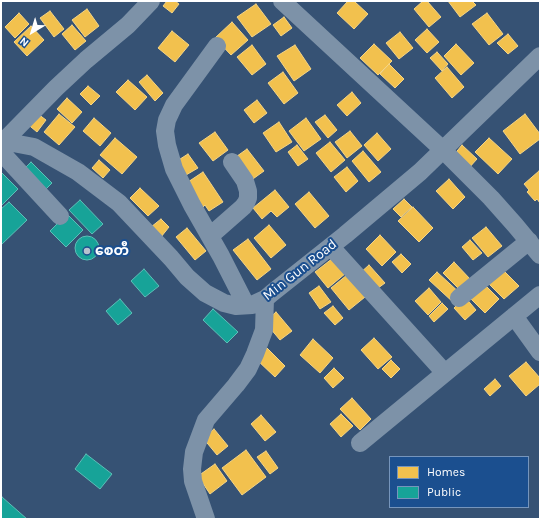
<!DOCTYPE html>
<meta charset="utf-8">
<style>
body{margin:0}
#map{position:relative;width:541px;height:520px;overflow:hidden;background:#365274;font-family:Karla,sans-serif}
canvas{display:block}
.frame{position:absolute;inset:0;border:2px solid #fff;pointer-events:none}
.legend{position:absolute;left:389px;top:456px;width:140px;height:52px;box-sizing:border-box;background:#1b4f8f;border:1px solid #7695bc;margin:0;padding:5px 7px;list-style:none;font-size:12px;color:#fff}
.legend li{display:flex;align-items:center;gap:8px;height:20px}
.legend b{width:20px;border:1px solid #7695bc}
.north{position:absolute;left:12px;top:12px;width:40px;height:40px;-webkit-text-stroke:3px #1b4f8f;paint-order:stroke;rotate:218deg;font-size:11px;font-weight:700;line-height:16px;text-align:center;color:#fff}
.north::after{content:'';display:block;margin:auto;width:14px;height:18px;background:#fff;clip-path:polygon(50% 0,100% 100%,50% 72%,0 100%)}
</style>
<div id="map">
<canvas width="541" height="520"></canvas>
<div class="frame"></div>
<ul class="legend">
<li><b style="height:11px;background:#f2c14e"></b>Homes</li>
<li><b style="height:11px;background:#17a398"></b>Public</li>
</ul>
<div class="north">N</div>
</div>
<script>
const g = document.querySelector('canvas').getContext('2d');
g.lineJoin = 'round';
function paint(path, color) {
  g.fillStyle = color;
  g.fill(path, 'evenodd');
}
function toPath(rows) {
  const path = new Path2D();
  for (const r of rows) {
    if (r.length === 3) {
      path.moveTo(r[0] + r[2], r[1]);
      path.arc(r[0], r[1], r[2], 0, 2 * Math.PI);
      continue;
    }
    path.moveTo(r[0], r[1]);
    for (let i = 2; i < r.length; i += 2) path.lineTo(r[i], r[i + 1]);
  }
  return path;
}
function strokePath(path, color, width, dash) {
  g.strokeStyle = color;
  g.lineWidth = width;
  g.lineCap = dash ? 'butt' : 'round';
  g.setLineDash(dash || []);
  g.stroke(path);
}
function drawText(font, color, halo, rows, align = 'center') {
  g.font = font + ' Karla,"Noto Sans Myanmar",sans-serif';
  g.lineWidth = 4;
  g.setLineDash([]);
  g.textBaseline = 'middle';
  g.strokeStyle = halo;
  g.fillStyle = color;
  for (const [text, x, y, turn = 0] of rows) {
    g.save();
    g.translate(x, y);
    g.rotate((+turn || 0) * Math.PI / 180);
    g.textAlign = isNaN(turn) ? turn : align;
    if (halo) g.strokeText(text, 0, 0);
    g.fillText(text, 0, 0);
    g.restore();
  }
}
const homes = toPath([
 [167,1,175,1,179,4,172,13,163,6,167,1],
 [348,1,354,1,368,14,354,29,337,13,348,1],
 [423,1,427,1,441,17,429,27,414,9,423,1],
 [448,1,472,1,476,5,460,17,448,1],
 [256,4,271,24,252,37,237,17,256,4],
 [87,9,99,26,85,37,72,20,87,9],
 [50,11,64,29,54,37,40,18,50,11],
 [19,13,29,24,15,38,5,27,19,13],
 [487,13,503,34,489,45,472,24,487,13],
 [284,17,292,28,281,36,273,25,284,17],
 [232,22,248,40,231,55,215,38,232,22],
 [72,25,86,41,75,50,62,34,72,25],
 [31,26,44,40,27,56,14,42,31,26],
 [427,29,439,42,427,53,415,40,427,29],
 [172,31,189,45,175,62,158,48,172,31],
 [400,32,413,48,399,59,386,43,400,32],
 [508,34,518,46,508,54,497,43,508,34],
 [374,44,392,61,378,75,360,58,374,44],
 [456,44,474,63,461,75,444,56,456,44],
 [252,45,266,64,252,75,237,57,252,45],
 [295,45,311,69,294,81,277,56,295,45],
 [437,52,448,64,442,71,430,58,437,52],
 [389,64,404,79,395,88,380,74,389,64],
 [447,67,464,87,452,98,435,78,447,67],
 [283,72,298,93,284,104,268,83,283,72],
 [147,75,163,93,155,101,139,82,147,75],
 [128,80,147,97,135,110,116,92,128,80],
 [88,86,100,96,91,105,80,94,88,86],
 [352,92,361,103,347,116,337,105,352,92],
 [67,98,82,112,72,123,57,109,67,98],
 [257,100,267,113,254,123,244,110,257,100],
 [34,111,46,120,37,132,25,122,34,111],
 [59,114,75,127,59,145,44,132,59,114],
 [525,114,540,134,540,139,520,154,503,131,525,114],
 [325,115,337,130,328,138,315,122,325,115],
 [94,118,111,133,100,146,83,131,94,118],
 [306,118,321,139,304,151,289,131,306,118],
 [279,122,292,142,276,152,263,133,279,122],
 [350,131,362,146,347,158,335,142,350,131],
 [215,132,228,150,213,161,199,143,215,132],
 [377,133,391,149,378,161,364,145,377,133],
 [115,138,137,157,122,174,100,155,115,138],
 [489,138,512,159,498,174,475,152,489,138],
 [330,142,345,160,331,172,316,153,330,142],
 [297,145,308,159,298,166,288,152,297,145],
 [462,145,477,159,468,169,453,156,462,145],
 [247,149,264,171,250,181,233,159,247,149],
 [363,151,381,172,369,182,352,161,363,151],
 [188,154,198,168,186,175,177,161,188,154],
 [99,160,110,170,103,178,92,168,99,160],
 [347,167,358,181,346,192,334,177,347,167],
 [539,171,540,172,540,203,537,199,535,201,527,192,529,190,524,184,539,171],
 [203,172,223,202,209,211,205,205,202,208,185,184,203,172],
 [449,179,465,197,453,209,436,191,449,179],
 [140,188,159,206,148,216,130,198,140,188],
 [275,190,289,207,277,217,271,211,262,219,253,208,275,190],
 [309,192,329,216,315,228,295,204,309,192],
 [404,199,412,207,401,217,393,209,404,199],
 [413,207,433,228,419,242,398,221,413,207],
 [161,219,169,227,161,237,151,227,161,219],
 [269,225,286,245,271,258,254,238,269,225],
 [486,227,502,246,488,257,472,238,486,227],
 [187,228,206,251,195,260,176,237,187,228],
 [380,235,396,252,382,266,366,249,380,235],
 [248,239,271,269,257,280,233,250,248,239],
 [470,240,482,253,473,260,462,247,470,240],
 [401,254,411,264,402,273,392,262,401,254],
 [333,258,346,273,328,288,315,272,333,258],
 [454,262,471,280,460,290,443,273,454,262],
 [369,265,385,283,374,291,359,274,369,265],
 [499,266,519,286,504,299,485,280,499,266],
 [437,272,462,295,454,303,429,280,437,272],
 [347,275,365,297,349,310,331,288,347,275],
 [482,282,499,299,485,313,468,296,482,282],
 [319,286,331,302,320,309,309,293,319,286],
 [429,288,441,302,428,315,415,301,429,288],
 [465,297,476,310,465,320,454,308,465,297],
 [442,303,448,309,434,322,429,316,442,303],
 [333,306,343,318,335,325,324,313,333,306],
 [276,312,292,331,280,340,265,322,276,312],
 [374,338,392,357,378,369,361,350,374,338],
 [313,339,333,358,320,373,300,355,313,339],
 [266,347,285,366,275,377,256,359,266,347],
 [391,360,400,369,391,378,382,369,391,360],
 [526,362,540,378,540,384,526,396,509,376,526,362],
 [334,368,344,378,333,388,324,378,334,368],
 [495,379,501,386,490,396,484,389,495,379],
 [352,398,371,419,360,430,340,409,352,398],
 [341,414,353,426,341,437,330,424,341,414],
 [261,415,276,432,265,441,251,424,261,415],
 [214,429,228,446,217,455,203,438,214,429],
 [246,450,266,477,242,495,222,468,246,450],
 [266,451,278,468,270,474,257,457,266,451],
 [215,464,227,481,210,494,198,476,215,464]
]);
const public = toPath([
 [31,162,52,183,42,193,21,172,31,162],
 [1,172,18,189,2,205,1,204,1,172],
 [80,200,103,224,92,234,69,210,80,200],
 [9,202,27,220,1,245,1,209,9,202],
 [67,214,83,230,66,247,50,231,67,214],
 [87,248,12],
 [144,269,159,286,145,297,131,281,144,269],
 [120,299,132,313,118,325,106,311,120,299],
 [213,309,238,332,227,343,203,320,213,309],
 [86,454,112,474,100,489,75,469,86,454],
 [2,497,27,519,1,519,1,499,2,497]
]);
const minor = toPath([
 [282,1,443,150,491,198,515,225,540,255],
 [217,46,174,105,167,120,165,131,167,145,174,169,192,205,221,256,246,305],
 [1,142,13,143,34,147,78,172,119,203,171,258,187,277,205,293,224,303,236,306,252,305,265,299,272,293,345,235,420,172,540,56],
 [3,142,56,88,86,60,128,25,151,1],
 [1,152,60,216],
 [210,236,243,207,246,203,248,198,248,191,245,181,232,162],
 [331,247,445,373,540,295],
 [459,298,529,241],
 [514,316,540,352],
 [360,443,445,373],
 [206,519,193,481,192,469,194,452,206,420,236,385,248,369,255,354,264,330,265,299]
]);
const markers = [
 [87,251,4,"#b9c2ce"]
];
const poiNames = [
 ["စေတီ",95,251]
];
const streetNames = [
 ["Min Gun Road",300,270,-38]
];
paint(homes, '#f2c14e');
strokePath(homes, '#f6d483', 1);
paint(public, '#17a398');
strokePath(public, '#5dbfb7', 1);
strokePath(minor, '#7d92a8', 18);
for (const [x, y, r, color] of markers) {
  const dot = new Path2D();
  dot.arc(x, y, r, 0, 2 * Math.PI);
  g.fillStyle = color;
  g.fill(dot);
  strokePath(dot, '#1b4f8f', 1.5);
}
drawText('bold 14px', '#fff', '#1b4f8f', poiNames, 'left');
drawText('14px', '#fff', '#1b4f8f', streetNames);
</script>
